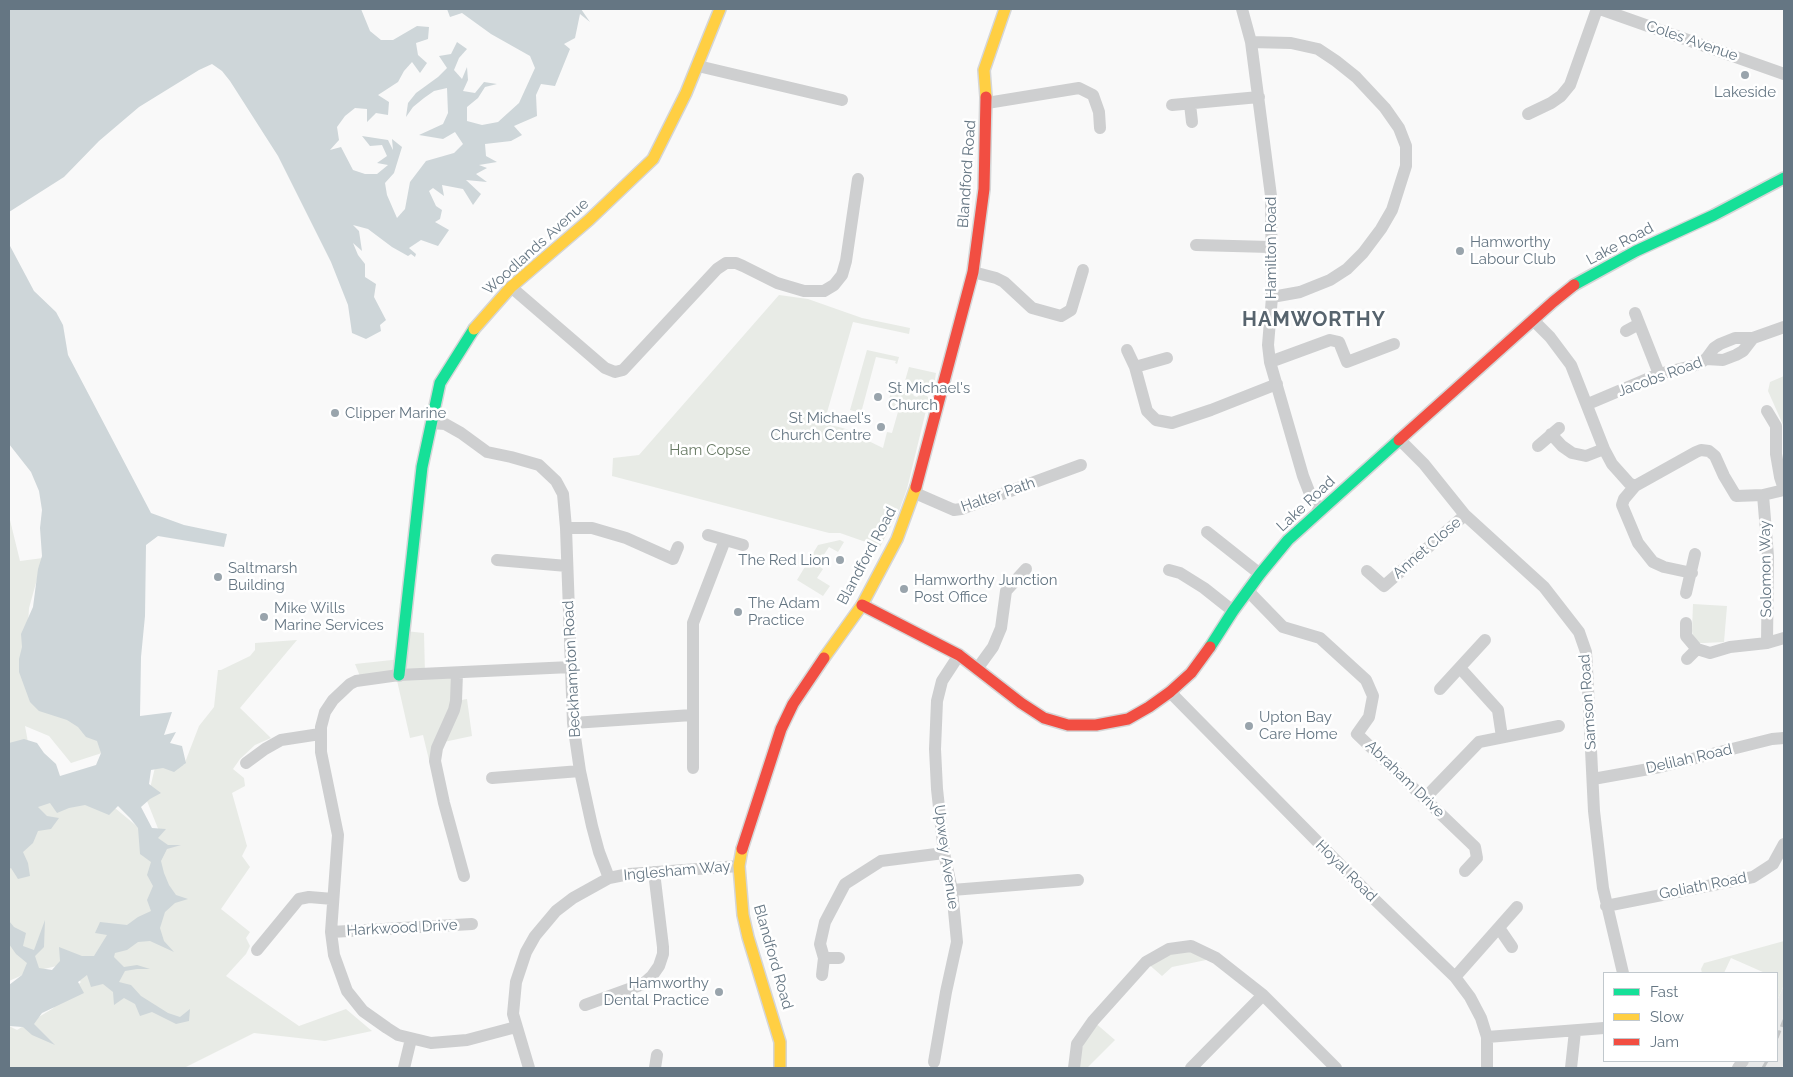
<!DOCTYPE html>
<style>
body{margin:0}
#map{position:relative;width:1793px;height:1077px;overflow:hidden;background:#f9f9f9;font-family:Raleway,sans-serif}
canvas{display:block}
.frame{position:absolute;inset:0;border:10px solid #657683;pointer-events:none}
.legend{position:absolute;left:1603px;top:972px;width:175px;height:90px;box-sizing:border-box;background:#fff;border:1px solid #c1c8cd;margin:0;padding:6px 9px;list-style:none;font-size:15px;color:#657683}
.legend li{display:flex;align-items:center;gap:10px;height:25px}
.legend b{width:25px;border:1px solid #c1c8cd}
</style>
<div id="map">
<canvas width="1793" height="1077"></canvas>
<div class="frame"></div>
<ul class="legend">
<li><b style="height:6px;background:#16e098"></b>Fast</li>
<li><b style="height:6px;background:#ffcf43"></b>Slow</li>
<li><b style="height:6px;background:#f24e42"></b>Jam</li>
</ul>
</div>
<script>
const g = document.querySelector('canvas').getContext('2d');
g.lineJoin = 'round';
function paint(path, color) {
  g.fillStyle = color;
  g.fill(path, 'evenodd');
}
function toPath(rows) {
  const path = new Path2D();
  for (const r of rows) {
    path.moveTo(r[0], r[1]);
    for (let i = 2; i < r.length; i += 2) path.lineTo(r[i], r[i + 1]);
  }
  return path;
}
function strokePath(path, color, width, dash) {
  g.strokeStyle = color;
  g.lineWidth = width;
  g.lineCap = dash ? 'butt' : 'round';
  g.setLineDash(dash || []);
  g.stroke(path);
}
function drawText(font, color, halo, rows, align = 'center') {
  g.font = font + ' Raleway,sans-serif';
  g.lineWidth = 5;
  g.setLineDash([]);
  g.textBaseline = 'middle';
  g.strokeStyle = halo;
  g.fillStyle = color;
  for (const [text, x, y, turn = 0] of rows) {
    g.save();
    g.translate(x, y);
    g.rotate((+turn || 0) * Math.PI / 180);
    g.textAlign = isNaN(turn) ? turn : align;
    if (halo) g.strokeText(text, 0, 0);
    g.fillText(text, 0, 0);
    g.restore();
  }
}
const built = toPath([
 [1784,985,1784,1062,1782,1068,1746,1068,1749,1061,1777,1061,1777,1001]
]);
const green = toPath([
 [779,295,808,299,862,318,910,328,909,334,853,322,824,423,857,432,856,435,883,448,887,432,892,433,898,412,887,408,892,388,905,391,906,389,911,390,914,396,917,397,921,393,926,395,929,398,907,489,899,511,880,547,840,533,829,533,612,476,613,458,639,455],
 [867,350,899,357,897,364,895,363,896,361,876,357,861,413,850,410],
 [909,367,936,373,934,385,927,389,907,384,907,382,905,381],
 [1784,376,1784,461,1783,446,1784,427,1768,391,1770,382],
 [9,516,20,561,43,558,29,608,25,677,100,729,105,752,71,763,49,736,25,726,30,753,44,798,115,808,145,833,159,831,147,801,157,759,184,765,199,726,214,707,218,670,221,670,250,656,255,650,255,643,297,640,240,708,271,738,255,745,240,759,233,769,244,778,245,786,232,793,247,846,242,856,250,867,221,909,250,932,246,938,250,946,246,954,226,976,299,1026,346,1009,372,1031,325,1041,254,1033,184,1068,9,1068,9,1026,17,1030,52,1009,81,982,61,965,27,973,9,981],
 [840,540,844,542,838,552,829,547,817,565,823,569,817,578,830,586,823,596,797,580,818,545],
 [1693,604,1727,606,1724,642,1704,643,1699,643,1693,638,1692,631],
 [405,631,424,633,425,674,457,673,456,701,467,699,472,736,439,743,429,760,423,735,410,738,396,676,362,681,355,664,401,659],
 [1784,941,1784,985,1777,1001,1777,973,1765,973,1731,958,1724,973,1702,973,1701,969,1704,963,1708,962],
 [1191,946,1216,958,1172,967,1162,976,1146,962],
 [1093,1021,1115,1040,1087,1068,1074,1068]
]);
const water = toPath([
 [9,9,361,9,370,31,381,40,393,40,417,26,429,27,428,39,416,43,418,55,427,63,420,73,412,62,404,71,398,82,378,95,389,102,388,115,376,113,367,122,367,109,355,108,345,116,337,127,339,140,330,150,341,147,353,170,365,174,377,174,388,165,377,163,387,156,382,145,370,146,362,136,388,140,393,150,392,139,402,147,394,173,385,183,387,195,397,218,405,209,410,182,426,161,454,153,463,144,455,132,443,139,419,135,443,124,448,113,447,88,434,91,424,98,413,107,406,117,408,103,416,93,438,77,447,68,439,56,451,54,457,42,467,49,459,58,454,70,462,79,467,67,468,80,463,91,475,93,484,82,497,84,485,87,478,98,467,107,467,121,482,125,498,122,519,103,535,68,530,56,491,34,462,13,450,17,447,9,581,9,590,22,580,14,575,38,564,44,570,49,555,86,541,84,536,95,537,116,514,126,522,135,511,141,485,144,486,156,497,162,479,165,487,168,476,174,487,182,466,180,481,194,473,205,463,189,442,185,444,196,433,188,429,191,436,206,442,210,440,219,435,222,449,230,438,246,421,240,409,248,416,254,415,257,411,254,408,256,392,247,368,229,353,225,359,231,362,251,353,243,358,255,365,264,365,277,376,284,374,297,386,320,380,325,381,331,366,339,352,333,348,305,331,262,278,156,230,81,222,71,212,64,199,70,139,107,99,141,64,177,9,212],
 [9,244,34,291,56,312,63,325,68,355,151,513,184,525,227,534,224,547,158,536,146,545,145,616,141,657,140,716,172,712,164,735,176,732,170,743,182,746,186,763,174,772,163,768,151,770,149,784,161,793,150,799,141,807,152,828,166,829,158,838,168,845,181,845,167,849,161,861,164,873,169,885,176,895,188,899,175,903,165,912,160,928,164,941,174,952,150,941,138,942,127,950,115,953,114,957,124,967,137,965,150,969,137,969,125,971,119,982,131,985,141,996,168,1013,180,1017,190,1009,189,1021,176,1024,152,1012,140,1016,135,1004,124,998,114,1005,113,992,103,984,91,987,87,975,78,982,84,993,42,1013,34,1024,55,1045,32,1035,23,1027,9,1026,9,985,22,975,27,963,16,954,9,944,9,921,14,927,26,933,23,946,34,950,45,920,44,947,35,956,39,968,52,970,60,961,59,947,82,956,94,956,107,935,95,933,100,922,127,925,138,917,151,911,147,900,153,886,147,875,151,862,140,854,138,828,130,818,118,806,109,815,85,805,69,808,57,813,50,803,38,807,47,816,59,818,51,829,38,831,33,843,23,852,28,863,30,876,18,879,11,868,9,869,9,743,24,739,37,743,44,753,56,764,60,776,96,765,101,753,97,741,86,737,78,727,67,720,39,711,30,702,19,672,19,659,22,647,21,634,33,607,38,569,42,556,40,528,42,510,39,491,31,472,9,444]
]);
const street = toPath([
 [1242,9,1251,42,1271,196,1272,297,1268,345,1270,362,1303,476,1312,499,1321,510],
 [1600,9,1784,74],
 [1251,42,1291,43,1318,49,1336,61,1356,77,1385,108,1399,128,1406,146,1406,166,1392,210,1381,229,1363,253,1347,269,1330,280,1300,292,1272,297],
 [698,66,842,100],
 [987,103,1079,88,1093,95,1099,112,1100,128],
 [1190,104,1192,122],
 [1172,105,1259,97],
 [1528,114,1551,103,1561,96,1570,85,1597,9],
 [1196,245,1270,247],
 [973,272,996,278,1004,282,1032,308,1061,316,1071,310,1083,270],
 [511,287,605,368,615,372,623,370,717,269,726,263,736,263,743,266,777,283,804,291,824,291,834,285,842,275,846,261,858,179],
 [1635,313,1659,374],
 [1533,320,1550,337,1571,365,1604,449,1612,464,1629,483,1635,486,1696,452,1701,450,1709,451,1715,456,1724,476,1736,496,1763,495,1784,490],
 [1626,331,1639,324],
 [1127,350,1135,367,1147,411,1156,420,1172,423,1211,410,1277,384],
 [1706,359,1714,348,1720,344,1735,338,1753,338],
 [1270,362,1330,340,1339,342,1347,362,1394,344],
 [1135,367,1167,358],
 [1588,404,1659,374,1696,365,1706,359,1723,360,1736,355,1743,351,1753,338,1784,327],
 [1767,411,1776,426,1776,454,1780,477,1784,489],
 [432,423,445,424,461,433,487,452,511,457,539,465,556,481,563,494,566,528,573,723,580,771,592,826,599,852,609,878],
 [1551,434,1562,446,1572,453,1586,456,1604,449],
 [1400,440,1424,464,1465,515,1544,587,1579,632,1586,652,1587,668,1594,811,1603,888,1623,973],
 [1538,446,1559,428],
 [1635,486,1624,499,1622,505,1638,543,1653,562,1664,567,1692,573],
 [915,493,954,510,961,509,1081,465],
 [1763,495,1768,556,1767,643],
 [566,528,592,528,626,538,673,559,678,547],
 [1207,532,1260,574],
 [708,535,743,545],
 [497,560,567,566],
 [1169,570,1180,573,1204,588,1233,611],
 [1367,571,1384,586,1465,515],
 [1248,591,1283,627,1320,638,1366,680,1373,696,1369,717,1357,734,1475,847,1477,858,1465,871],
 [1686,593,1695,554],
 [1686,623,1686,636,1697,649,1710,653,1730,647,1767,643,1784,638],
 [1687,659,1697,649],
 [1460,668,1498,710,1502,737],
 [977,669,993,647,1001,628,1006,591,1026,569],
 [457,673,456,701,454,710,437,748,435,761,444,803,464,876],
 [1440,689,1485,640],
 [1170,692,1373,898,1455,977,1470,997,1481,1018,1487,1037,1487,1068],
 [573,723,692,715],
 [246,763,265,749,281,740,320,734],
 [693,768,693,623,725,540],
 [492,778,580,771],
 [1593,779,1660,767,1772,739,1784,738],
 [1425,798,1479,742,1559,726],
 [952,890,1078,880],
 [1606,906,1753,877,1773,864,1784,844],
 [1499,928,1512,947],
 [331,932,472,924],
 [257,950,299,899,309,897,333,899],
 [824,958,839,958],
 [822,975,824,958,820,944,825,922,845,884,881,861,944,853],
 [1455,977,1517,907],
 [585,1005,643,984,652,976,659,966,663,954,663,947,654,872],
 [516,1027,467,1040,431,1043,398,1035,387,1028,363,1011,347,991,334,955,331,932,338,835,321,752,321,727,325,712,333,700,350,684,356,681,399,675,571,667],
 [1487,1037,1604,1028],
 [934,1062,946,992,957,942,952,890,944,853,937,789,935,749,937,701,942,681,959,655],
 [404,1068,411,1039],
 [529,1068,513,1014,516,982,526,952,535,936,556,911,573,898,609,878,629,874,739,866],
 [655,1068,657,1055],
 [1074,1068,1077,1044,1093,1021,1146,962,1169,949,1191,946,1216,958,1263,995,1336,1068],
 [1191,1068,1263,995],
 [1571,1068,1575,1031],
 [1738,1068,1743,1061]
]);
const fast = toPath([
 [1574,285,1636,251,1714,215,1784,178],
 [1210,647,1233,611,1260,574,1288,540,1399,440],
 [399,675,422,467,440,383,474,329]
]);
const slow = toPath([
 [986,97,984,70,1005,9],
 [474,329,511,287,589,220,653,159,686,93,720,9],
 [824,658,862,605,897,539,916,487],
 [742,849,739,866,743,915,748,937,780,1042,780,1068]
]);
const jam = toPath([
 [1399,440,1553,302,1574,285],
 [916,487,973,272,984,189,986,97],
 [862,605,959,655,1021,703,1044,718,1068,725,1096,725,1128,719,1149,707,1170,692,1191,673,1210,647],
 [742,849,781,729,793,704,824,658]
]);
const rail = toPath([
 [1777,1038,1784,1020],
 [1763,1068,1767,1061]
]);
const markers = [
 [1745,75,5,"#99a4ac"],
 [1460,251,5,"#99a4ac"],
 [878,397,5,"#99a4ac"],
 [335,413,5,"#99a4ac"],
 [881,427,5,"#99a4ac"],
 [840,560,5,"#99a4ac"],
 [218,577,5,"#99a4ac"],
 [904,589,5,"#99a4ac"],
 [738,612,5,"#99a4ac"],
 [264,617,5,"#99a4ac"],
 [1249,726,5,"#99a4ac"],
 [719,992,5,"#99a4ac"]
];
const streetNames = [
 ["Coles Avenue",1692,41,19],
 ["Blandford Road",967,174,-86],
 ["Lake Road",1620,244,-28],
 ["Woodlands Avenue",536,247,-42],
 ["Hamilton Road",1271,248,-90],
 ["Jacobs Road",1660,377,-20],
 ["Halter Path",998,495,-19],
 ["Lake Road",1306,504,-43],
 ["Annet Close",1427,548,-41],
 ["Blandford Road",867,556,-62],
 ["Solomon Way",1766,569,-91],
 ["Beckhampton Road",572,669,-93],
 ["Samson Road",1588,702,-94],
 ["Delilah Road",1689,759,-13],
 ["Abraham Drive",1405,779,44],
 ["Upwey Avenue",946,857,82],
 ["Inglesham Way",677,871,-5],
 ["Hoyal Road",1346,871,45],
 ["Goliath Road",1703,886,-11],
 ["Harkwood Drive",402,928,-3],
 ["Blandford Road",773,957,74]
];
const poiNames = [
 ["Lakeside",1745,92,"center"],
 ["Hamworthy",1470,242],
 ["Labour Club",1470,259],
 ["St Michael's",888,388],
 ["Church",888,405],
 ["Clipper Marine",345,413],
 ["St Michael's",871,418,"right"],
 ["Church Centre",871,435,"right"],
 ["The Red Lion",830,560,"right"],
 ["Saltmarsh",228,568],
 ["Building",228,585],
 ["Hamworthy Junction",914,580],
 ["Post Office",914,597],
 ["The Adam",748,603],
 ["Practice",748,620],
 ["Mike Wills",274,608],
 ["Marine Services",274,625],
 ["Upton Bay",1259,717],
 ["Care Home",1259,734],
 ["Hamworthy",709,983,"right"],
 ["Dental Practice",709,1000,"right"]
];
const parkNames = [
 ["Ham Copse",710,450]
];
const districtNames = [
 ["HAMWORTHY",1314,320]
];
paint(built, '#e8e9e9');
paint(green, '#e8ebe6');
paint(water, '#ced6d9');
strokePath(fast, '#d5d6d7', 14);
strokePath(slow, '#d5d6d7', 14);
strokePath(jam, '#d5d6d7', 14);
strokePath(street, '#cecfd0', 12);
strokePath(fast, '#16e098', 11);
strokePath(slow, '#ffcf43', 11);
strokePath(jam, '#f24e42', 11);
strokePath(rail, '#c3c5c6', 3, [8, 4]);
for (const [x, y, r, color] of markers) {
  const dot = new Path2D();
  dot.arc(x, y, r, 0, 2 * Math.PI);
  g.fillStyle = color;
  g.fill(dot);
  strokePath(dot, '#fff', 2);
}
drawText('15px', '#657683', '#fff', streetNames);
drawText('15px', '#657683', '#fff', poiNames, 'left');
drawText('15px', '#687a64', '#fff', parkNames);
g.letterSpacing = '1px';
drawText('bold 20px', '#57646e', '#fff', districtNames);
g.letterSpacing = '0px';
</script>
